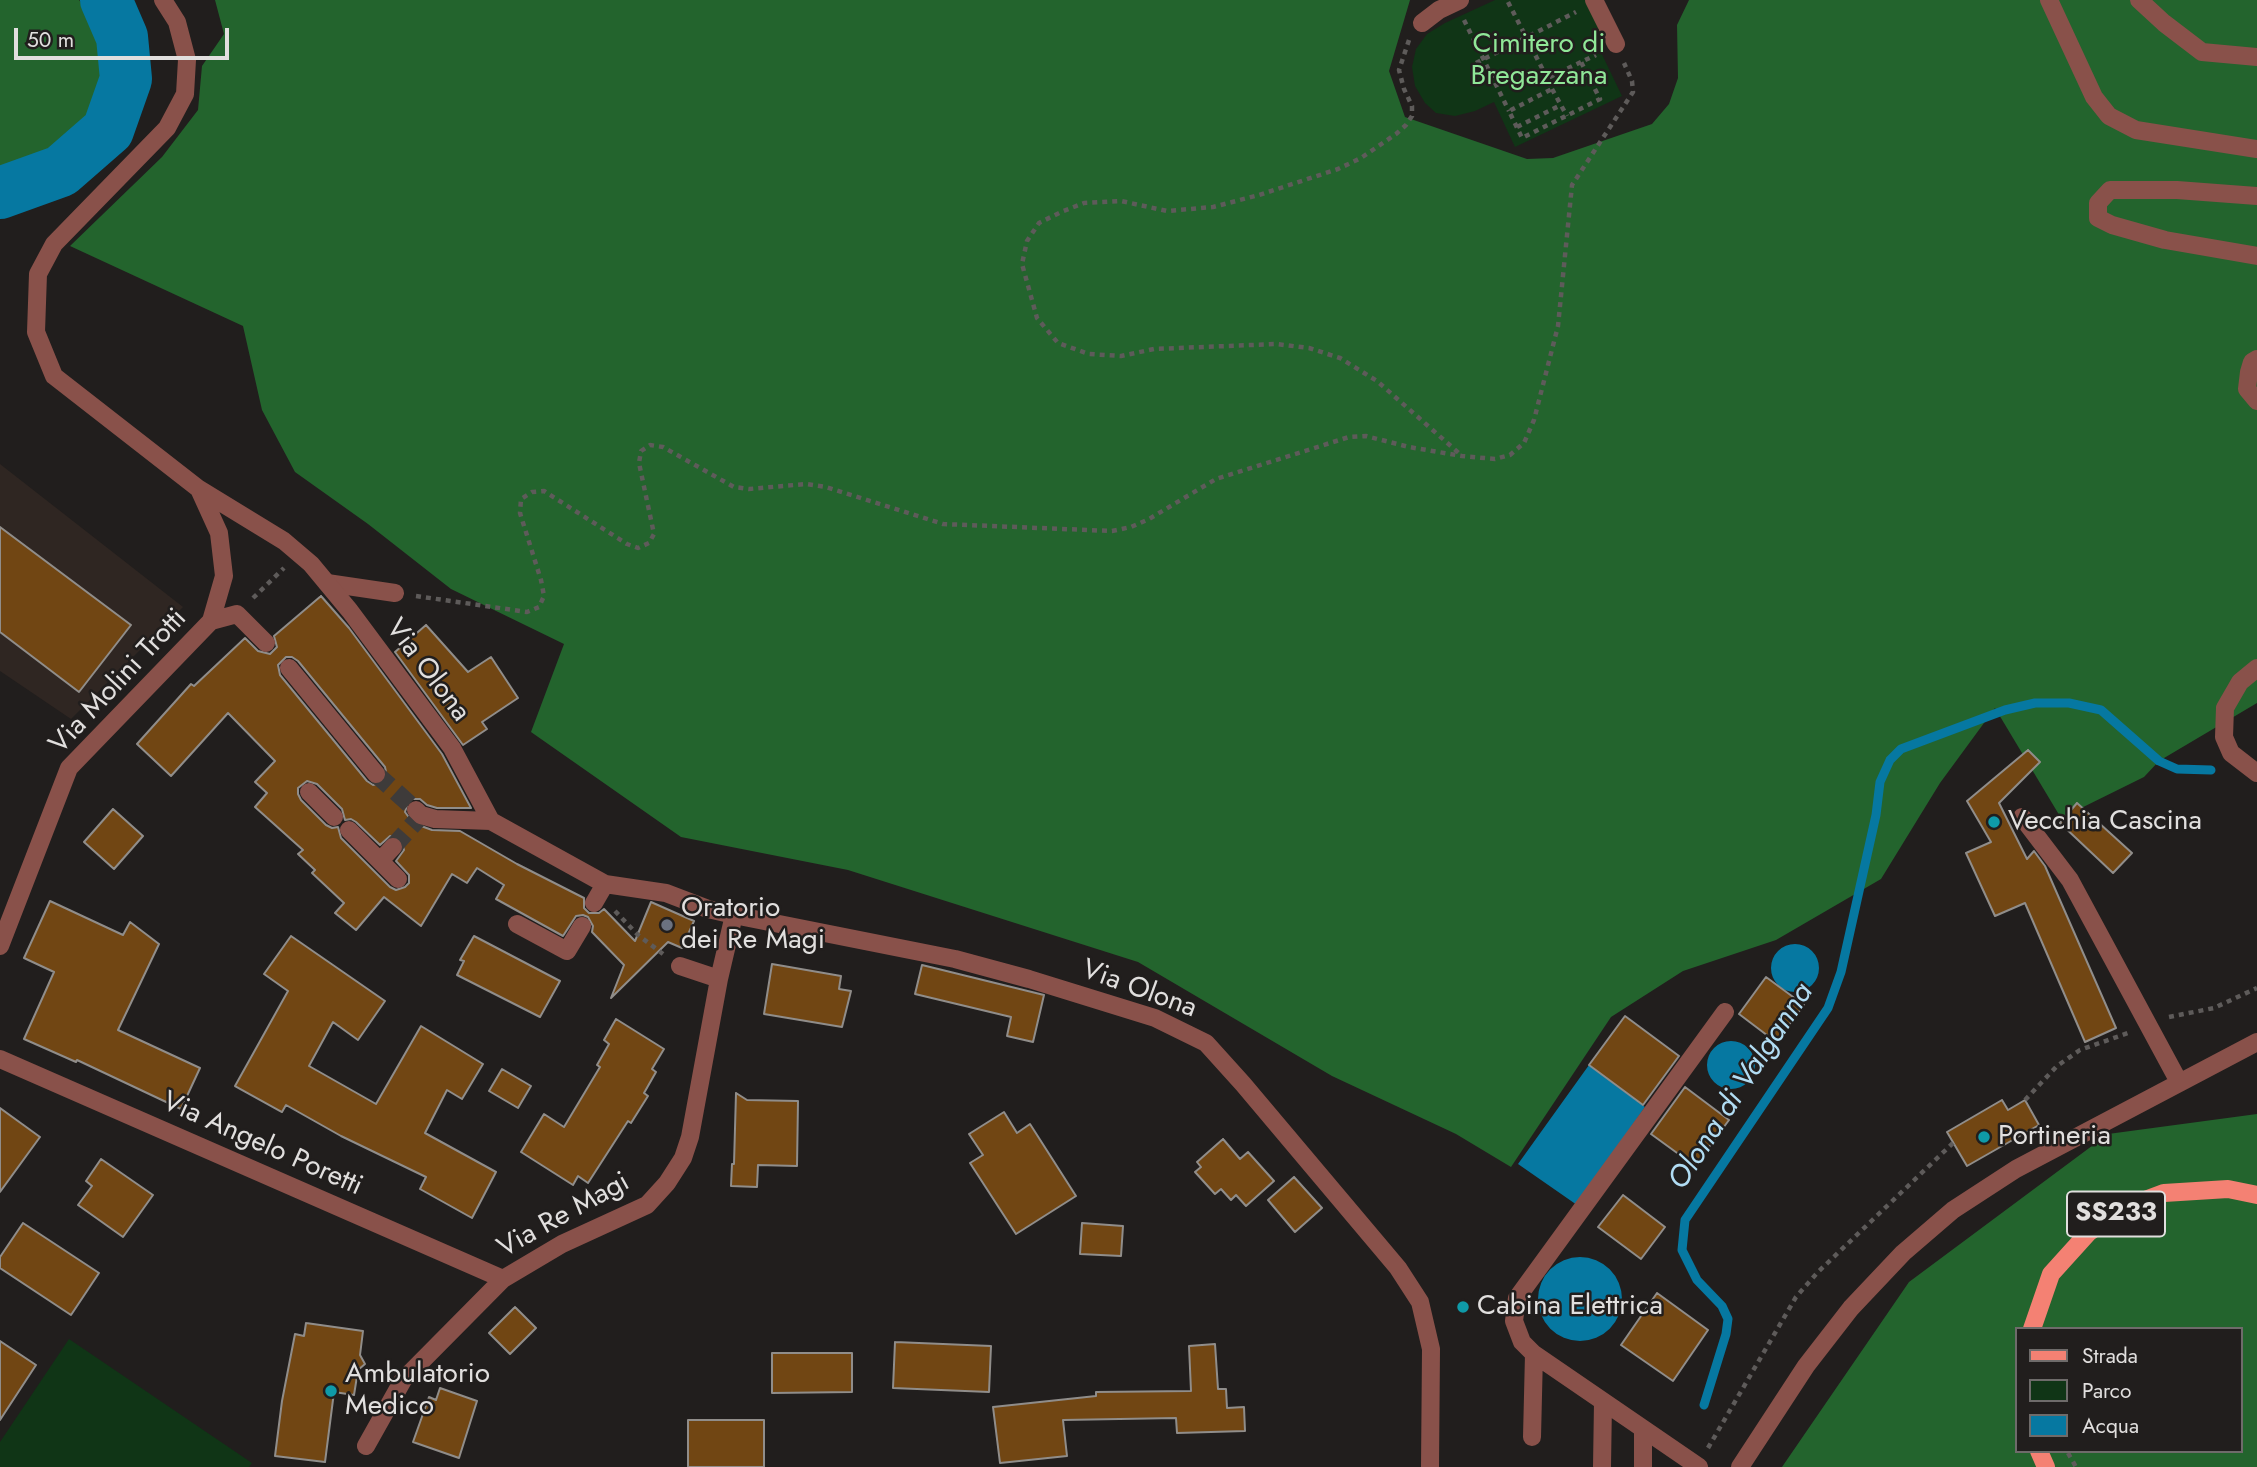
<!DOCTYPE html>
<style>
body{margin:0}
#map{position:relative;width:2257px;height:1467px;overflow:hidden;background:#211e1d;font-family:Jost,sans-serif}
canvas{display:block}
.legend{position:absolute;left:2015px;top:1327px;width:228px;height:126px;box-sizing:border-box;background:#211e1d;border:2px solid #6e6b6a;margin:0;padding:9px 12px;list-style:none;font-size:21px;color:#e1dfde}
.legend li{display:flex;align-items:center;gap:14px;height:35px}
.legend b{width:35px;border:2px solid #6e6b6a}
.scale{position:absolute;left:14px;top:28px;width:215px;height:32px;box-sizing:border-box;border:4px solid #e1dfde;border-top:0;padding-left:9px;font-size:21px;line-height:24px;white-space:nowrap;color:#e1dfde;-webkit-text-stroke:5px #211e1d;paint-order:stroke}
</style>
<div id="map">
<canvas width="2257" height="1467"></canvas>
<ul class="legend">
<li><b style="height:9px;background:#f48173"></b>Strada</li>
<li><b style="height:19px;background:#103516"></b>Parco</li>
<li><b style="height:19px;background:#0678a1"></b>Acqua</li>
</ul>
<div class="scale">50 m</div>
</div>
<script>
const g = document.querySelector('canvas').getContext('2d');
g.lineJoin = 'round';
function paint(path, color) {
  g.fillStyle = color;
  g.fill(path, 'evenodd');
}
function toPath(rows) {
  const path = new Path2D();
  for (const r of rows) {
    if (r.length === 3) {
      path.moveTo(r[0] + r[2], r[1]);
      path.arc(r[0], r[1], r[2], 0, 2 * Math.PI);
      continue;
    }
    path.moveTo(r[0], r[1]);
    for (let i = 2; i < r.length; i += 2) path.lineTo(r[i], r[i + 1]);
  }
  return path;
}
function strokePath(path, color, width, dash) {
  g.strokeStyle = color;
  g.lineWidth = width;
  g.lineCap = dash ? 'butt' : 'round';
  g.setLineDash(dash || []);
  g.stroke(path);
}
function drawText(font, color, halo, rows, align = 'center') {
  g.font = font + ' Jost,sans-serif';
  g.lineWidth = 5;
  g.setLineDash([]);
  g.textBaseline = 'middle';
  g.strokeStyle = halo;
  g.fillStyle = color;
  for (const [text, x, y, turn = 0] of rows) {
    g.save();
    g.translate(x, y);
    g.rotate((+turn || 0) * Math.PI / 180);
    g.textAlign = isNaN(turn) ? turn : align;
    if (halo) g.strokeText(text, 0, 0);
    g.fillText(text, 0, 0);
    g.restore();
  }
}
const built = toPath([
 [0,464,183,607,71,719,0,671]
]);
const green = toPath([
 [1495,0,1586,0,1604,38,1597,44,1622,96,1515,147,1494,102,1475,111,1455,116,1436,113,1425,103,1415,86,1412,67,1416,49,1427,34,1445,23],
 [69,1339,252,1463,249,1467,0,1467,0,1442]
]);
const forest = toPath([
 [0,0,79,0,88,10,106,46,108,82,92,122,53,158,0,176],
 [215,0,1410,0,1389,71,1405,117,1527,159,1553,158,1652,124,1669,104,1678,78,1677,25,1689,0,2257,0,2257,703,2159,761,2144,777,2061,818,1995,708,1940,783,1881,879,1776,940,1683,971,1611,1017,1511,1167,1456,1134,1332,1076,1138,962,848,870,681,837,531,732,564,644,451,589,368,524,295,472,262,410,243,326,70,246,162,157,198,110,202,66,224,34],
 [2257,1114,2257,1467,1782,1467,1909,1282,2108,1134],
 [2017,1329,2241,1329,2241,1451,2017,1451]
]);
const water = toPath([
 [1795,968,24],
 [1731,1065,24],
 [1589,1065,1645,1107,1577,1205,1518,1164],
 [1580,1299,42]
]);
const stream = toPath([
 [107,1,109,0],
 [1704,1405,1726,1334,1728,1319,1722,1306,1697,1280,1682,1250,1685,1220,1828,1008,1841,972,1876,815,1880,782,1890,760,1901,749,2005,710,2035,703,2069,703,2101,710,2159,761,2177,769,2211,770]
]);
const river = toPath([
 [0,193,61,171,108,130,126,79,122,37,106,0]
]);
const building = toPath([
 [0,527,131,625,79,692,0,632,0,527],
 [321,596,349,628,442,754,471,808,437,808,427,805,420,799,412,799,408,802,405,812,413,823,432,830,460,831,517,864,584,898,584,908,589,913,599,913,604,909,635,941,651,902,694,921,682,948,668,942,611,998,624,965,592,932,593,926,588,917,583,915,576,916,563,936,496,899,504,885,477,868,467,883,452,874,421,926,384,897,356,930,335,913,344,903,312,873,315,870,298,854,303,850,255,807,267,793,255,782,275,761,228,713,171,776,137,744,191,684,194,686,245,638,258,651,270,654,277,647,274,636,321,596],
 [286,657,292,657,298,661,385,767,387,777,383,783,373,785,367,781,280,675,278,665,286,657],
 [307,781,317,784,342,809,345,820,351,819,356,822,380,845,390,836,401,839,404,850,396,861,409,875,409,883,405,887,396,890,390,887,341,838,338,827,332,828,326,825,301,800,298,794,298,788,307,781],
 [426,625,468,672,491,657,518,698,482,722,487,729,463,745,395,652,426,625],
 [2028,750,2040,762,1999,803,2027,859,2034,851,2045,866,2116,1028,2085,1042,2025,903,1995,916,1966,853,1991,842,1967,801,2028,750],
 [2077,803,2132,853,2113,873,2060,823,2077,803],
 [113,809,143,836,114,869,84,842,113,809],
 [50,901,123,935,130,922,159,944,118,1030,200,1068,181,1109,77,1060,76,1062,24,1039,54,972,24,958,50,901],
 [291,936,385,1001,358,1040,333,1022,309,1066,376,1104,421,1026,483,1064,462,1099,447,1090,425,1133,496,1172,472,1218,420,1189,426,1177,341,1136,286,1105,282,1112,235,1086,288,991,264,974,291,936],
 [474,936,560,981,540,1017,457,975,464,961,460,960,474,936],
 [772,964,841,976,839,989,851,991,842,1027,764,1014,772,964],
 [922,965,1044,995,1033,1042,1007,1036,1011,1017,915,994,922,965],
 [1766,977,1804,1005,1776,1042,1739,1014,1766,977],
 [1625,1016,1679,1056,1643,1105,1589,1065,1625,1016],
 [616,1019,664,1049,652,1069,656,1072,644,1093,648,1096,631,1123,628,1121,588,1183,578,1176,573,1185,521,1152,544,1114,564,1127,600,1067,597,1065,609,1044,604,1040,616,1019],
 [502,1069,531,1086,518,1108,489,1091,502,1069],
 [1685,1087,1729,1120,1695,1166,1651,1134,1685,1087],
 [736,1093,747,1100,798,1101,797,1166,758,1165,757,1187,731,1186,732,1164,734,1164,736,1093],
 [2002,1100,2008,1110,2025,1100,2039,1125,1967,1166,1947,1132,2002,1100],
 [0,1108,40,1137,0,1192,0,1108],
 [1004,1112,1017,1133,1030,1124,1076,1196,1016,1234,970,1163,983,1155,969,1134,1004,1112],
 [1223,1139,1240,1159,1248,1152,1274,1181,1246,1206,1236,1195,1231,1200,1221,1189,1215,1194,1195,1172,1201,1167,1197,1162,1223,1139],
 [101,1159,153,1195,123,1237,78,1205,92,1186,86,1181,101,1159],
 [1294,1177,1322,1208,1295,1232,1268,1200,1294,1177],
 [1623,1195,1665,1227,1641,1259,1598,1227,1623,1195],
 [23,1223,99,1273,71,1315,0,1268,0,1257,23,1223],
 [1082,1223,1123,1226,1121,1256,1080,1254,1082,1223],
 [1657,1293,1708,1330,1673,1381,1621,1345,1657,1293],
 [515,1307,536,1328,510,1354,489,1333,515,1307],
 [306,1323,363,1331,360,1355,365,1364,358,1370,354,1395,334,1392,325,1462,275,1456,282,1401,295,1334,304,1336,306,1323],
 [0,1341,36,1365,0,1420,0,1341],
 [895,1342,991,1346,989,1392,893,1388,895,1342],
 [1215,1344,1218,1389,1226,1389,1227,1408,1244,1407,1245,1431,1177,1433,1176,1418,1063,1420,1067,1456,1000,1463,993,1407,1096,1396,1096,1392,1191,1391,1189,1346,1215,1344],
 [772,1353,852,1353,852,1392,772,1393,772,1353],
 [440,1388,477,1401,459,1458,413,1442,429,1397,436,1400,440,1388],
 [688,1420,764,1420,764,1467,688,1467,688,1420]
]);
const minorTunnel = toPath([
 [376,774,416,810],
 [393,847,417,820]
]);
const path = toPath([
 [1508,2,1543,70],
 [1464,20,1509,111],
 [1409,40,1399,70,1404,89,1412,106,1412,116,1406,125,1396,134,1361,158,1338,169,1259,195,1213,207,1167,211,1121,201,1084,203,1061,212,1039,223,1027,241,1022,264,1037,318,1058,343,1089,354,1121,356,1154,349,1276,344,1309,348,1340,358,1377,381,1461,455],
 [1581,62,1548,78,1552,89,1509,111,1522,138,1600,99,1581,62,1596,55],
 [1476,63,1576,12],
 [1552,89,1567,116],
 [1517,127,1561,105],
 [416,596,527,612,539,607,544,596,541,580,520,513,521,499,532,492,544,491,627,544,638,548,649,543,654,534,639,463,641,451,650,445,663,447,734,487,749,489,806,484,826,487,943,524,1112,531,1131,527,1149,519,1216,479,1349,437,1366,436,1409,447,1462,456,1495,459,1510,455,1524,443,1534,420,1558,326,1572,185,1633,92,1632,81,1624,63],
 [253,598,284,568],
 [615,911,638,935,663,954],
 [2169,1017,2214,1008,2257,988],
 [2025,1100,2057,1066,2080,1050,2128,1033],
 [1708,1448,1796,1297,1818,1272,1953,1143],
 [2068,1453,2076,1467]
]);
const service = toPath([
 [327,583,395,593],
 [2257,668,2240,682,2225,708,2224,737,2231,753,2257,773],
 [2022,817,2070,880,2179,1082],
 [1532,1437,1534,1354],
 [1602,1467,1603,1402],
 [1643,1467,1643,1430],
 [1699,1467,1534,1354,1522,1342,1514,1321,1517,1298,1725,1012],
 [1740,1467,1806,1366,1851,1308,1903,1253,1953,1210,2016,1169,2257,1042]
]);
const minor = toPath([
 [163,0,177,22,187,60,185,94,167,128,54,244,38,274,36,332,54,376,199,489,284,541,311,564,350,611,452,748,491,821,605,884,666,893,708,909,734,915,955,959,1029,979,1155,1018,1206,1043,1243,1084,1398,1268,1420,1302,1431,1349,1430,1467],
 [1594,0,1616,44],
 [2049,0,2094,97,2109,116,2136,130,2257,149],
 [2139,0,2164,23,2202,52,2257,57],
 [1422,23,1439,10,1460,0],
 [2257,196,2177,190,2110,190,2098,203,2098,218,2112,225,2165,240,2257,256],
 [2257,359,2252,362,2249,372,2247,389,2257,401],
 [211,621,237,614,266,643],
 [289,668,376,774],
 [309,792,334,817],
 [416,810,421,815,435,819,491,821],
 [349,830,380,861,393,847],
 [380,861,398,879],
 [594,903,605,884],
 [517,924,567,951,582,926],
 [0,946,69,768,211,621,224,576,219,533,199,489],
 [680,966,719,979],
 [0,1059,503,1279],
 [366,1446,403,1380,503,1279,562,1244,647,1205,667,1183,683,1158,690,1137,719,979,734,915]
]);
const primary = toPath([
 [2032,1329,2051,1274,2089,1232,2124,1208,2164,1193,2228,1189,2257,1195],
 [2039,1451,2046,1467]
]);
const markers = [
 [1994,822,7,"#0f9aa8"],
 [667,925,7,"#6b7280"],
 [1984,1137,7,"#0f9aa8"],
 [1463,1307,7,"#0f9aa8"],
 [331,1391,7,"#0f9aa8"]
];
const shields = [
 [2116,1214,98]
];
const shieldNames = [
 ["SS233",2116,1214]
];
const parkNames = [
 ["Cimitero di",1539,45],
 ["Bregazzana",1539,77]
];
const streetNames = [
 ["Via Olona",427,671,53],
 ["Via Molini Trotti",119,682,-47],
 ["Via Olona",1139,990,20],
 ["Via Angelo Poretti",262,1145,24],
 ["Via Re Magi",564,1216,-29]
];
const poiNames = [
 ["Vecchia Cascina",2008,822],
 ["Oratorio",681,909],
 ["dei Re Magi",681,941],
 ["Portineria",1998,1137],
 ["Cabina Elettrica",1477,1307],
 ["Ambulatorio",345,1375],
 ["Medico",345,1407]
];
const waterNames = [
 ["Olona di Valganna",1742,1087,-57]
];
paint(built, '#2f2622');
paint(green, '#103516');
paint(forest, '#23642d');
paint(water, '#0678a1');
strokePath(stream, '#0678a1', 9);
strokePath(river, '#0678a1', 52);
paint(building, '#714613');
strokePath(building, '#908d8a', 2);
strokePath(minorTunnel, '#3e3b3a', 18, [18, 9]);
strokePath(path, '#5e5b5a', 4.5, [5, 5]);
strokePath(service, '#89514a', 18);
strokePath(minor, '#89514a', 18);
strokePath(primary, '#f48173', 18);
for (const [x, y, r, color] of markers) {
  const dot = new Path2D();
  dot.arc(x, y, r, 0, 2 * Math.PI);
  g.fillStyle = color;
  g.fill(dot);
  strokePath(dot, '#211e1d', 2.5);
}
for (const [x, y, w] of shields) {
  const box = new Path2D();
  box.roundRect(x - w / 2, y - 22.5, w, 45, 5);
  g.fillStyle = '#211e1d';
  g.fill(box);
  strokePath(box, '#e1dfde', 2);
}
drawText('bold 26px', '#e1dfde', null, shieldNames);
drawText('28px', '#90e798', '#211e1d', parkNames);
drawText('28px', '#e1dfde', '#211e1d', streetNames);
drawText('28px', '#e1dfde', '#211e1d', poiNames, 'left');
drawText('italic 30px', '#b1dcf3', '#211e1d', waterNames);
</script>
